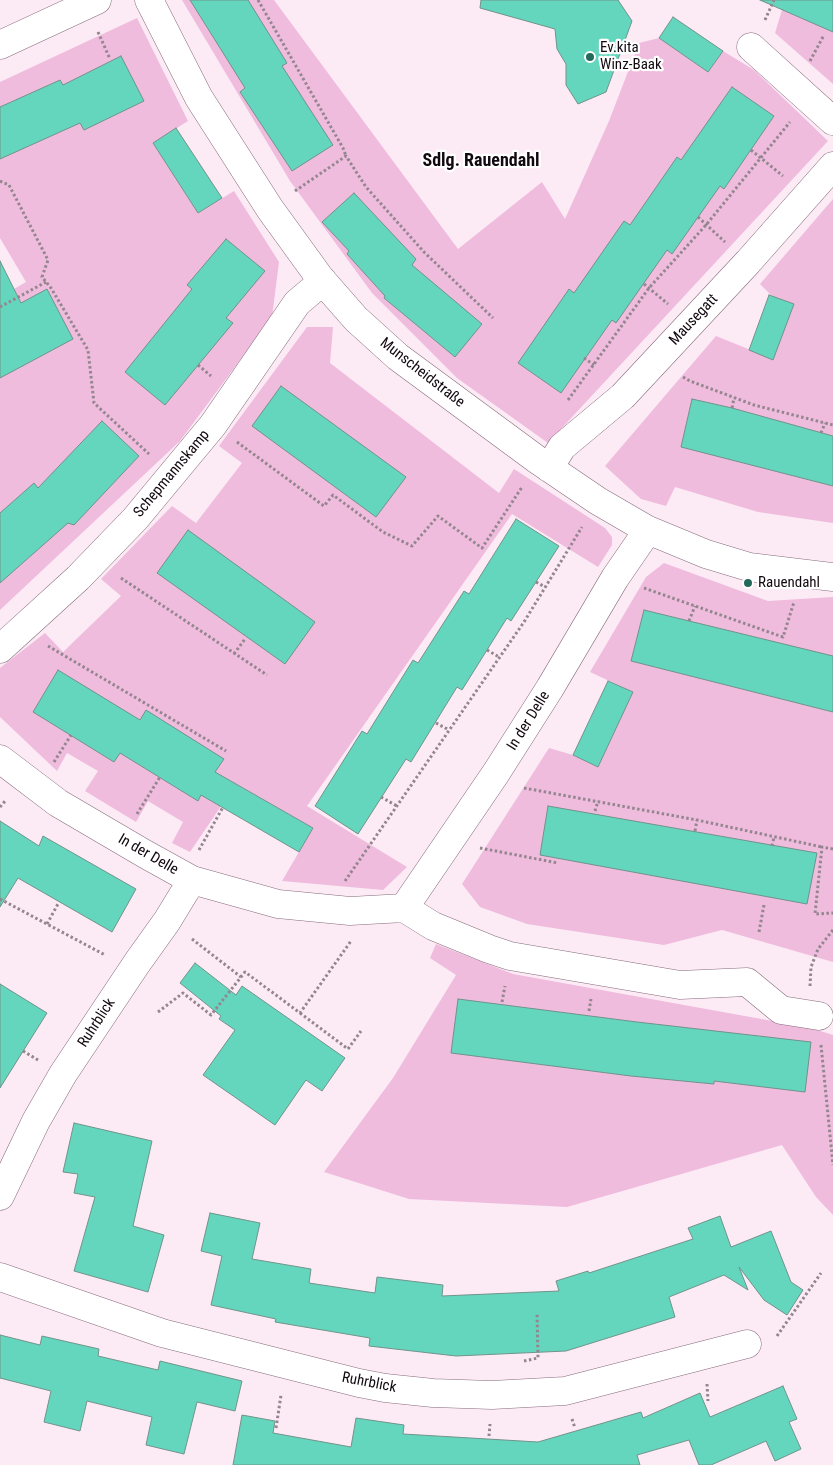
<!DOCTYPE html>
<meta charset="utf-8">
<style>
body{margin:0}
canvas{display:block;background:#fceaf5}
</style>
<canvas width="833" height="1465"></canvas>
<script>
const g = document.querySelector('canvas').getContext('2d');
g.lineJoin = 'round';
function paint(path, color) {
  g.fillStyle = color;
  g.fill(path, 'evenodd');
}
function toPath(rows) {
  const path = new Path2D();
  for (const r of rows) {
    path.moveTo(r[0], r[1]);
    for (let i = 2; i < r.length; i += 2) path.lineTo(r[i], r[i + 1]);
  }
  return path;
}
function strokePath(path, color, width, dash) {
  g.strokeStyle = color;
  g.lineWidth = width;
  g.lineCap = dash ? 'butt' : 'round';
  g.setLineDash(dash || []);
  g.stroke(path);
}
function drawText(font, color, halo, rows, align = 'center') {
  g.font = font + ' "Roboto Condensed",sans-serif';
  g.lineWidth = 4.5;
  g.setLineDash([]);
  g.textBaseline = 'middle';
  g.strokeStyle = halo;
  g.fillStyle = color;
  for (const [text, x, y, turn = 0] of rows) {
    g.save();
    g.translate(x, y);
    g.rotate((+turn || 0) * Math.PI / 180);
    g.textAlign = isNaN(turn) ? turn : align;
    if (halo) g.strokeText(text, 0, 0);
    g.fillText(text, 0, 0);
    g.restore();
  }
}
const green = toPath([
 [182,0,274,0,458,249,542,182,565,219,609,121,639,43,659,38,708,72,723,51,754,70,828,141,548,443,457,378,372,293,290,181],
 [785,0,833,0,833,84,775,33],
 [137,18,188,121,153,143,198,213,234,191,279,262,272,317,180,441,0,610,0,297,26,282,0,238,0,82],
 [833,199,833,523,758,512,675,487,666,506,641,499,605,466,716,336,773,359,773,297,760,284],
 [307,327,333,327,330,363,499,493,514,469,605,528,612,537,612,545,598,567,512,514,307,806,407,867,383,890,282,881,313,828,236,784,190,852,172,843,183,822,148,801,136,822,85,791,98,771,67,753,57,771,0,717,0,668,45,633,63,652,121,596,101,579,172,506,196,523,242,463,219,446],
 [664,563,768,601,833,597,833,962,722,930,664,945,527,924,480,907,462,884,549,748,573,755,598,767,633,692,590,672,646,577],
 [436,944,513,974,811,1028,833,1035,833,1215,816,1197,782,1145,567,1207,409,1199,324,1172,393,1078,456,975,430,958]
]);
const building = toPath([
 [190,0,248,0,287,63,282,66,333,145,292,171,240,92,245,88,190,0],
 [481,0,618,0,632,21,606,92,578,104,566,85,566,64,557,49,555,29,480,8,481,0],
 [760,0,833,0,833,32,760,0],
 [673,17,723,51,708,72,659,38,673,17],
 [121,56,144,101,84,130,80,123,0,159,0,107,60,80,63,85,121,56],
 [732,87,774,116,724,189,720,186,672,254,667,250,616,323,612,320,561,393,518,363,569,289,574,293,624,221,630,225,677,157,681,160,732,87],
 [176,128,222,198,198,213,153,143,176,128],
 [354,193,416,259,412,265,482,324,455,357,384,298,385,296,347,254,349,251,322,222,354,193],
 [226,239,265,271,226,318,233,323,165,405,125,372,192,289,187,285,226,239],
 [0,261,21,303,47,289,73,339,0,378,0,261],
 [769,295,794,304,773,360,749,350,769,295],
 [281,386,406,477,376,517,252,426,281,386],
 [692,399,732,408,833,436,833,486,681,447,692,399],
 [102,421,139,456,74,525,68,523,0,583,0,513,34,483,38,488,102,421],
 [516,519,559,546,511,621,507,618,462,690,457,687,411,762,406,759,358,834,315,806,362,731,367,734,413,660,418,663,464,591,469,594,516,519],
 [188,530,315,622,285,664,157,573,188,530],
 [644,610,833,656,833,712,631,661,644,610],
 [58,670,140,720,146,710,224,759,215,772,313,828,299,852,201,795,198,801,120,753,114,762,33,712,58,670],
 [608,681,633,692,598,767,573,755,608,681],
 [548,806,817,853,807,904,540,855,548,806],
 [0,821,39,846,43,836,136,889,112,932,18,878,0,907,0,821],
 [195,963,236,995,242,986,345,1058,322,1091,306,1080,275,1125,203,1075,235,1030,219,1019,221,1016,180,983,195,963],
 [0,984,47,1013,0,1088,0,984],
 [458,999,637,1022,811,1042,805,1092,714,1081,714,1084,631,1076,451,1053,458,999],
 [74,1123,152,1141,133,1226,164,1235,148,1292,74,1271,95,1197,74,1193,78,1174,63,1172,74,1123],
 [210,1213,260,1223,252,1259,311,1269,309,1283,375,1293,377,1277,443,1285,442,1296,559,1291,556,1281,588,1271,589,1273,693,1239,688,1228,720,1216,731,1247,771,1231,791,1282,803,1290,787,1315,764,1300,739,1267,748,1290,724,1275,669,1297,675,1317,566,1351,456,1356,369,1346,370,1338,275,1322,276,1319,211,1305,222,1256,201,1251,210,1213],
 [0,1335,40,1345,42,1336,99,1349,98,1356,158,1370,160,1361,242,1381,235,1411,197,1402,184,1454,146,1445,152,1417,87,1401,80,1431,44,1422,51,1391,0,1378,0,1335],
 [783,1386,797,1419,789,1422,801,1449,775,1461,766,1441,711,1465,699,1465,689,1440,637,1455,640,1465,233,1465,242,1415,275,1421,273,1433,351,1447,356,1418,404,1425,403,1434,538,1442,641,1412,643,1418,700,1393,710,1417,783,1386]
]);
const path = toPath([
 [258,0,343,148,346,156],
 [765,20,774,0],
 [98,32,110,59],
 [810,61,824,35],
 [751,150,783,176],
 [0,181,9,185,48,260,42,277,51,288,88,350,94,403,149,454],
 [295,191,346,156,366,187,424,252,493,318],
 [698,217,725,242],
 [644,284,668,304],
 [0,307,46,282],
 [584,358,594,365],
 [198,365,211,376],
 [683,377,690,381,754,405,833,425],
 [568,400,649,288,706,225,790,122],
 [732,408,734,398],
 [821,433,825,423],
 [237,442,324,506,333,495,383,532,412,546,438,516,482,548,522,487],
 [121,578,267,675],
 [536,582,545,587],
 [644,588,783,637,794,602],
 [689,621,695,606],
 [48,646,226,751],
 [487,650,499,657],
 [234,654,245,639],
 [436,723,449,730],
 [54,762,71,735],
 [524,788,697,820,822,847],
 [381,797,397,806],
 [0,807,6,800],
 [595,811,598,801],
 [137,814,160,777],
 [695,831,697,820],
 [772,846,774,837],
 [480,848,558,863],
 [833,849,822,847,815,914,833,913],
 [199,850,223,807],
 [345,881,524,622,582,527],
 [0,899,105,955],
 [47,924,59,902],
 [759,932,764,905],
 [192,939,241,977],
 [810,986,811,967,818,949,833,930],
 [502,1002,505,986],
 [589,1011,591,999],
 [158,1012,183,993,211,1015,245,972,300,1013,351,941],
 [300,1013,348,1049,361,1031],
 [821,1045,833,1165],
 [23,1051,38,1060],
 [777,1336,821,1273],
 [524,1361,538,1358,537,1313],
 [707,1384,708,1401],
 [572,1419,575,1428],
 [276,1428,281,1395],
 [489,1436,490,1424]
]);
const minor = toPath([
 [149,0,199,98,270,209,320,278,356,319,398,357,539,461,598,501,648,530,706,554,749,567,833,577],
 [0,45,97,0],
 [751,47,833,121],
 [549,468,562,447,623,396,748,262,833,166],
 [0,649,78,578,135,519,213,425,297,303,323,281],
 [0,759,58,803,145,854,192,880,278,904,350,911,404,908,433,926,489,949,510,956,680,985,747,982,781,1010,819,1016],
 [404,908,496,773,550,688,615,578,648,530],
 [0,1196,36,1121,63,1074,137,963,167,921,192,880],
 [0,1277,162,1333,359,1383,385,1388,433,1393,492,1395,565,1391,747,1344]
]);
const markers = [
 [590,57,5,"#25695b"],
 [748,583,5,"#25695b"]
];
const poiNames = [
 ["Ev.kita",600,48],
 ["Winz-Baak",600,65],
 ["Rauendahl",758,583]
];
const streetNames = [
 ["Mausegatt",694,320,-47],
 ["Munscheidstraße",422,373,38],
 ["Schepmannskamp",172,474,-50],
 ["In der Delle",529,721,-58],
 ["In der Delle",148,855,30],
 ["Ruhrblick",97,1023,-57],
 ["Ruhrblick",369,1383,11]
];
const quarterNames = [
 ["Sdlg. Rauendahl",481,161]
];
paint(green, '#f0bcde');
paint(building, '#64d6bd');
strokePath(building, '#70938a', 1);
strokePath(minor, '#866c7c', 29);
strokePath(path, '#94868f', 3, [2.5, 2.5]);
strokePath(minor, '#fff', 28);
for (const [x, y, r, color] of markers) {
  const dot = new Path2D();
  dot.arc(x, y, r, 0, 2 * Math.PI);
  g.fillStyle = color;
  g.fill(dot);
  strokePath(dot, '#fff', 2);
}
drawText('15px', '#12080f', '#fff', poiNames, 'left');
drawText('15px', '#12080f', '#fff', streetNames);
drawText('bold 18px', '#12080f', '#fff', quarterNames);
</script>
